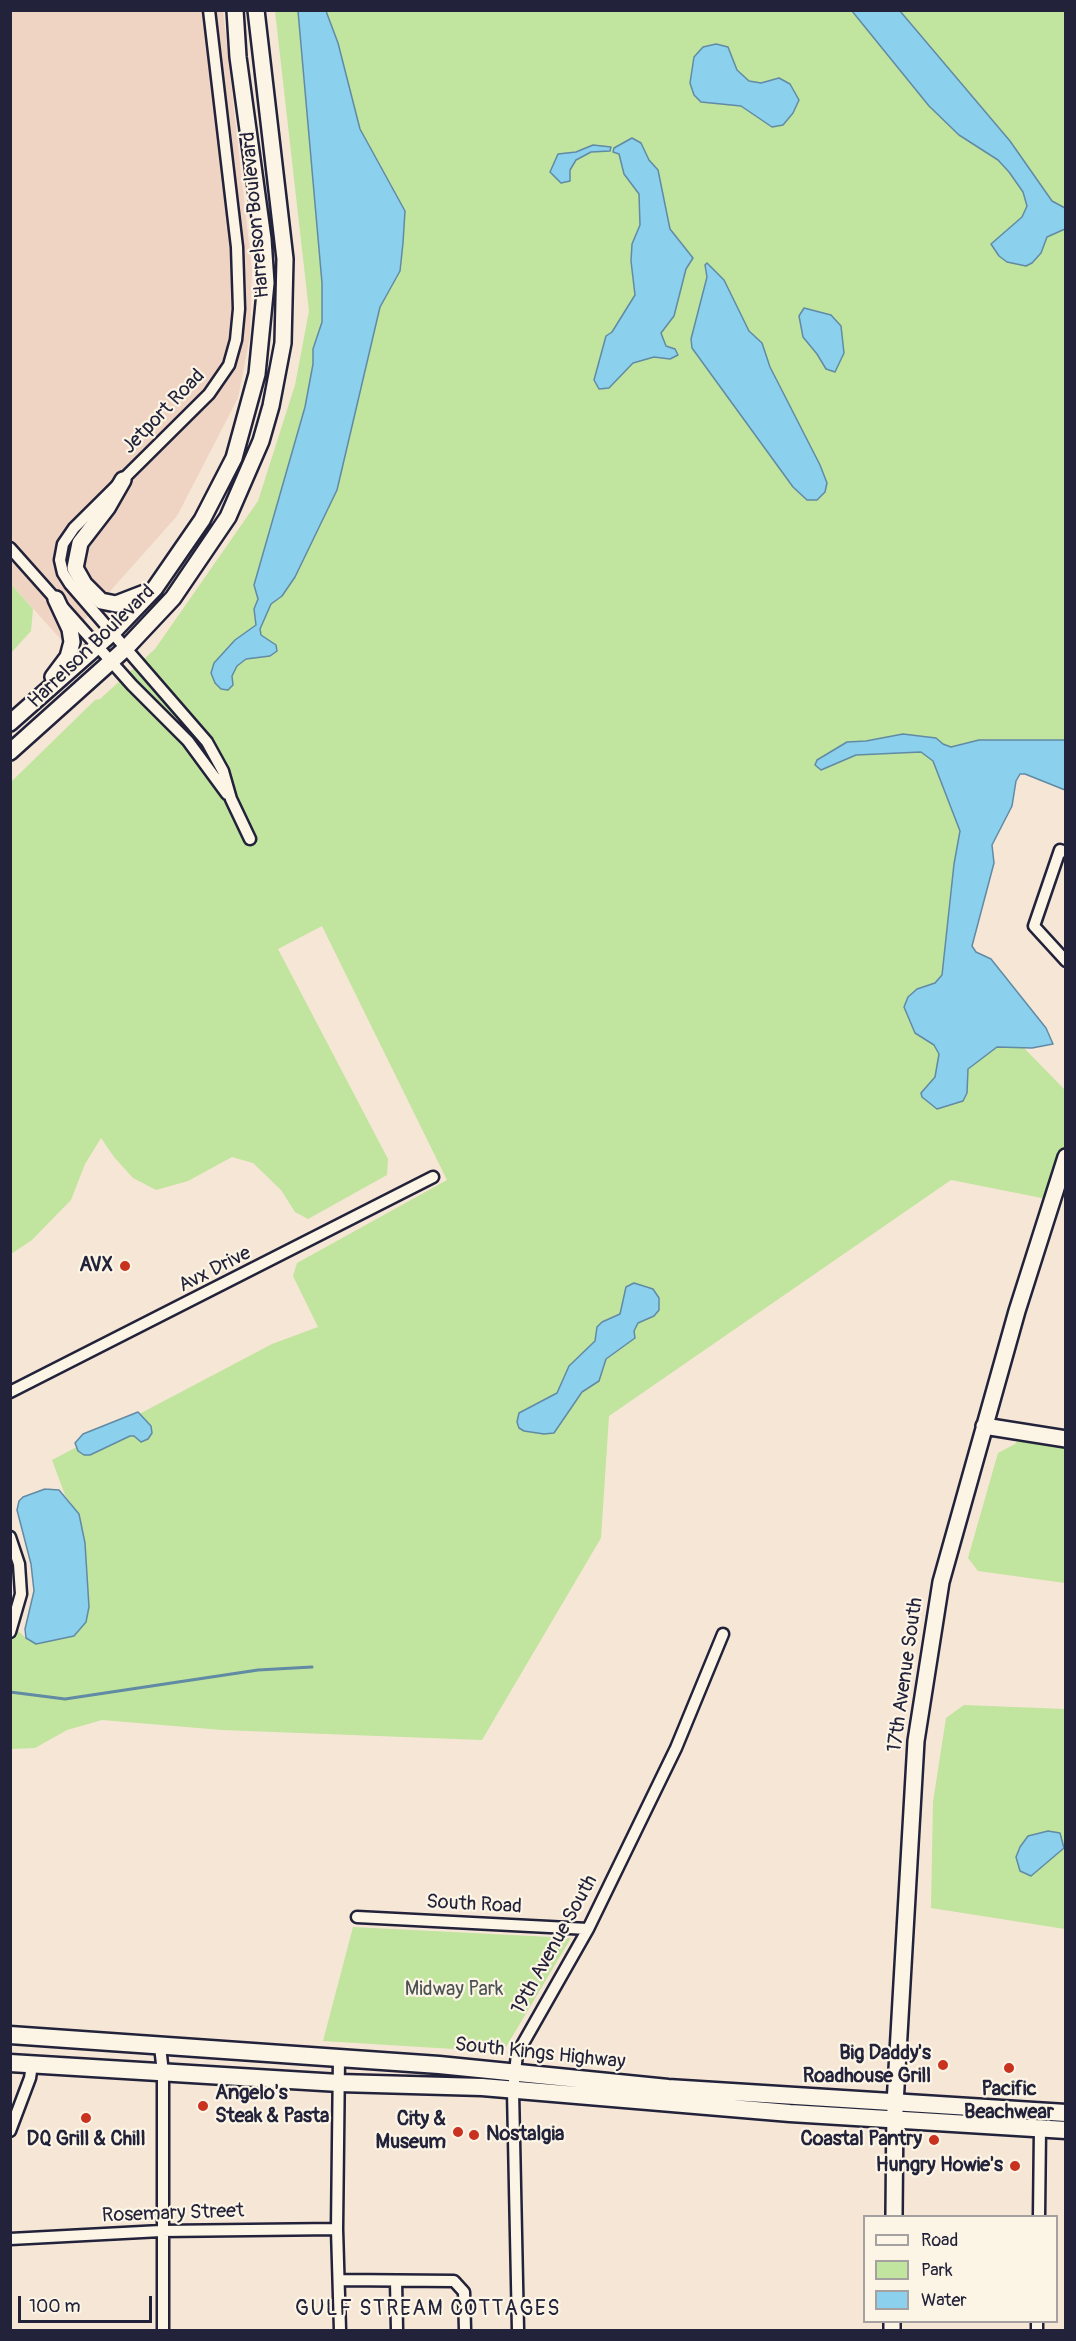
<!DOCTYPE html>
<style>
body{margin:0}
#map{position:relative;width:1076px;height:2341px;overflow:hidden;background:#f6e6d6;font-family:Pangolin,sans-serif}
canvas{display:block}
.frame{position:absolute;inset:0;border:12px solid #22223b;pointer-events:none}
.legend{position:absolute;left:863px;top:2215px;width:195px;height:108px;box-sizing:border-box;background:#fcf5e5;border:2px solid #a5a1a1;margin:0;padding:8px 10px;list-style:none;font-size:18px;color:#22223b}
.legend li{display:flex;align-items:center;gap:12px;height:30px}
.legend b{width:30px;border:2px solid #a5a1a1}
.scale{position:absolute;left:18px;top:2296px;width:134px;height:27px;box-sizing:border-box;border:3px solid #22223b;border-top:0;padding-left:8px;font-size:18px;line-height:21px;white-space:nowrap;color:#22223b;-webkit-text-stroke:4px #fcf5e5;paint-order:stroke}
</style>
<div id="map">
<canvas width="1076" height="2341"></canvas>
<div class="frame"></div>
<ul class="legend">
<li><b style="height:8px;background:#fcf5e5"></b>Road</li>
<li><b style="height:16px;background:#c1e49e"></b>Park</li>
<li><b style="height:16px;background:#8bd0ec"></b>Water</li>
</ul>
<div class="scale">100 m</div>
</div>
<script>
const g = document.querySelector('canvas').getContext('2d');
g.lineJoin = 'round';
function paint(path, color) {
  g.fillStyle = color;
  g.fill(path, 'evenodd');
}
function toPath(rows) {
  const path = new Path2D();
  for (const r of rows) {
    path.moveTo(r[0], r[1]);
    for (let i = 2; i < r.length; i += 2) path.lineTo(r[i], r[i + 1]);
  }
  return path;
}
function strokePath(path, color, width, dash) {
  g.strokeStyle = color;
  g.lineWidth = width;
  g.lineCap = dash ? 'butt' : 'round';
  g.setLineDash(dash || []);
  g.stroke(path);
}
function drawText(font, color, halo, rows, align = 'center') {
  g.font = font + ' Pangolin,sans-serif';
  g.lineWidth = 4.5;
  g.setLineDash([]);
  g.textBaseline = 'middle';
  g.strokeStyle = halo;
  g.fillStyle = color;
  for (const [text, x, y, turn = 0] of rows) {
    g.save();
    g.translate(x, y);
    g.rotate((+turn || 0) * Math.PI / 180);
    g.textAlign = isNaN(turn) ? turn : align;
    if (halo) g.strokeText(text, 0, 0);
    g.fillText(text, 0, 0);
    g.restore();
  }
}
const built = toPath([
 [11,11,223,11,252,271,250,336,238,398,177,516,64,643,11,584]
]);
const green = toPath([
 [275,11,1065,11,1065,768,1004,751,948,970,1065,1090,1065,1156,1052,1200,951,1180,609,1416,601,1538,482,1740,222,1730,102,1720,67,1730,35,1748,11,1749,11,1624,29,1641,79,1515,65,1495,52,1460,272,1344,318,1327,293,1276,297,1263,447,1180,322,926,278,949,388,1159,387,1175,308,1219,295,1212,281,1190,253,1163,232,1157,188,1181,156,1190,133,1178,114,1157,101,1138,85,1164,71,1200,32,1240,11,1254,11,782,95,700,100,699,155,649,258,501,295,385,309,311],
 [11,584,33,609,31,631,11,653],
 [1025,1432,1065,1439,1065,1583,978,1571,968,1558,998,1453,1015,1444],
 [964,1705,1065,1709,1065,1929,931,1908,933,1802,946,1718],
 [353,1927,571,1938,503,2052,323,2041]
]);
const water = toPath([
 [298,11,326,11,338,43,360,129,405,211,403,243,400,271,380,307,337,490,295,577,282,596,271,604,260,629,261,635,276,645,277,651,270,656,246,659,237,666,232,676,233,685,228,690,221,689,215,683,211,673,214,663,235,640,256,625,254,609,258,599,254,585,305,407,313,364,313,349,322,322,322,283,298,11],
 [852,11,900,11,1010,141,1052,201,1065,208,1065,229,1047,237,1041,253,1032,263,1026,266,1007,262,999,256,991,244,1022,217,1027,206,1023,192,1009,172,998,160,959,135,929,106,852,11],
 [716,44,728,47,737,70,749,81,761,83,779,78,790,84,799,100,793,113,783,125,772,127,741,106,701,102,694,95,690,83,694,57,703,47,716,44],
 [632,138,641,143,649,160,658,170,670,229,693,258,686,269,674,316,661,333,666,346,675,349,678,355,670,359,654,357,633,363,609,388,599,389,594,380,606,336,612,332,635,295,631,261,632,244,640,225,639,194,624,174,619,154,613,152,614,148,632,138],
 [593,145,611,147,610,151,591,152,576,160,570,170,570,181,561,183,550,172,558,154,576,152,593,145],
 [707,263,724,280,749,331,762,343,770,367,820,465,827,483,825,492,817,500,807,500,793,487,692,348,691,339,707,277,705,265,707,263],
 [804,308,831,315,841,326,844,353,835,372,826,369,817,354,803,337,799,316,804,308],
 [903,734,936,738,943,744,951,747,979,740,1065,740,1065,790,1025,774,1020,774,1016,781,1012,806,992,845,994,863,972,946,976,952,991,959,1046,1028,1053,1044,1032,1048,997,1047,968,1069,967,1093,963,1101,937,1109,922,1097,921,1093,935,1077,939,1054,934,1045,915,1033,904,1007,908,997,917,989,935,983,942,975,954,864,960,831,933,761,921,752,856,755,821,770,815,765,817,760,847,742,866,741,903,734],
 [634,1283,653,1289,659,1298,659,1310,654,1316,638,1323,634,1331,635,1338,606,1359,599,1381,582,1392,554,1433,544,1434,524,1431,519,1428,517,1422,519,1413,557,1393,569,1366,595,1341,597,1327,602,1322,620,1314,626,1287,634,1283],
 [138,1412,151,1426,152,1433,148,1439,141,1442,134,1436,130,1436,90,1455,84,1455,78,1451,75,1443,83,1434,138,1412],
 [45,1489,59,1490,79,1514,85,1543,89,1607,86,1622,74,1636,36,1644,26,1638,25,1629,34,1591,31,1564,17,1510,19,1501,23,1497,45,1489],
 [1048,1831,1060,1833,1064,1848,1031,1876,1020,1871,1016,1857,1020,1847,1028,1836,1048,1831]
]);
const stream = toPath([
 [10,1692,65,1699,258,1670,312,1667]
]);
const street = toPath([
 [209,10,237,247,239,309,236,340,229,365,209,394,74,528,63,544,60,560,63,573,70,584,207,742,223,771,231,799,250,839],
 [10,548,132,685,188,741,227,794],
 [1066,852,1060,850,1034,926,1066,961],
 [10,1392,433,1177],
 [10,1537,19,1564,21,1594,10,1632],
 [357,1917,588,1929],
 [160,2046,163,2073,163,2330],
 [339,2058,337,2229,340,2330],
 [10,2131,30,2078,32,2065],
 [1039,2216,1040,2129],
 [10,2239,161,2231,337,2229],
 [340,2280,454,2281,464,2292,465,2330],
 [396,2281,397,2330],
 [518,2330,513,2091,517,2054,588,1929,676,1748,723,1634],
 [1037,2330,1037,2322]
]);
const secondary = toPath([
 [123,480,107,508,80,543,75,568,84,584,101,601,116,604,147,592],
 [53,677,68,657,72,642,70,629,56,599],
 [10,723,112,633,155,588,202,520,234,458,257,374,266,283,263,239,238,57,235,10],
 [10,752,126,648,173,598,228,517,261,441,271,406,283,343,285,259,256,10],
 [984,1426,1066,1439],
 [894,2216,895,2104,916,1741,941,1582,1017,1311,1066,1157],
 [892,2330,892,2322]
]);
const primary = toPath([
 [10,2035,439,2065,668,2088,1066,2113],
 [10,2063,339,2083,482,2087,790,2113,1066,2130]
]);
const markers = [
 [125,1266,6,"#c8321e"],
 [943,2065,6,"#c8321e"],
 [1009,2068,6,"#c8321e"],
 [203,2106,6,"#c8321e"],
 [86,2118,6,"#c8321e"],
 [458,2132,6,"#c8321e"],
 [474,2135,6,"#c8321e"],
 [934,2140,6,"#c8321e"],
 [1015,2166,6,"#c8321e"]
];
const streetNames = [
 ["Harrelson Boulevard",256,215,-95],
 ["Jetport Road",164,412,-46],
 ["Harrelson Boulevard",92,647,-44],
 ["Avx Drive",215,1270,-27],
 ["17th Avenue South",906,1675,-82],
 ["South Road",474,1905,3],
 ["19th Avenue South",555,1945,-61],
 ["South Kings Highway",540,2054,6],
 ["Rosemary Street",173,2214,-2]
];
const poiNames = [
 ["AVX",113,1266],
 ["Big Daddy's",931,2054],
 ["Roadhouse Grill",931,2077],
 ["Pacific",1009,2090,"center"],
 ["Beachwear",1009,2113,"center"],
 ["Angelo's",215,2094,"left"],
 ["Steak & Pasta",215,2117,"left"],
 ["City &",446,2120],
 ["Museum",446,2143],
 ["Nostalgia",486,2135,"left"],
 ["DQ Grill & Chill",86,2140,"center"],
 ["Coastal Pantry",922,2140],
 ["Hungry Howie's",1003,2166]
];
const parkNames = [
 ["Midway Park",454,1990]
];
const neighbourhoodNames = [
 ["GULF STREAM COTTAGES",428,2310]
];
paint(built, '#efd3c3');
paint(green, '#c1e49e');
paint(water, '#8bd0ec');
strokePath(water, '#618aa5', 1.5);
strokePath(stream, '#618aa5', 3);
strokePath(street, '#22223b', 15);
strokePath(secondary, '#22223b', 20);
strokePath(primary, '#22223b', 21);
strokePath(street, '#fcf5e5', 10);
strokePath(secondary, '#fcf5e5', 15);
strokePath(primary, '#fcf5e5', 16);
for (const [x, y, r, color] of markers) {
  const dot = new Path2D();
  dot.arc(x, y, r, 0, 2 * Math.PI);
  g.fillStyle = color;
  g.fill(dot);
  strokePath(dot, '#fcf5e5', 2);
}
drawText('20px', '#22223b', '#fcf5e5', streetNames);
drawText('bold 20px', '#22223b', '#fcf5e5', poiNames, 'right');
drawText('20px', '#4a5254', '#fcf5e5', parkNames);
g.letterSpacing = '1.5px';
drawText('21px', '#22223b', '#fcf5e5', neighbourhoodNames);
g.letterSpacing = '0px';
</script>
